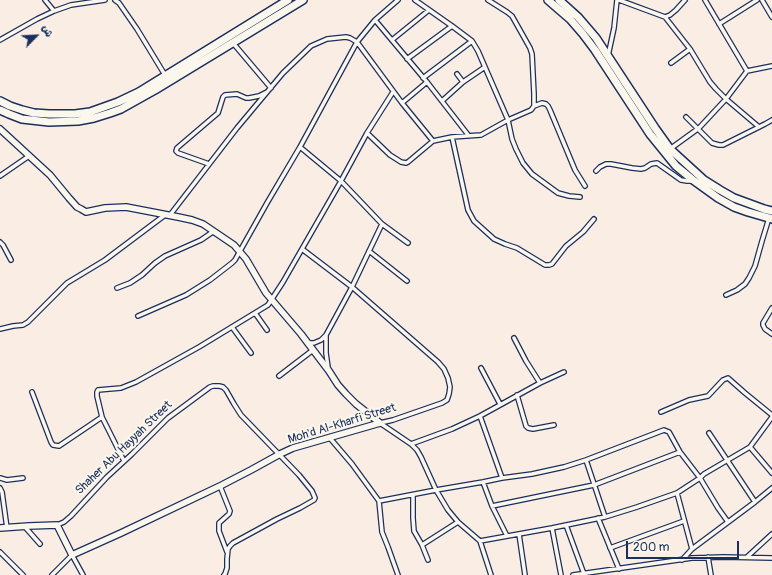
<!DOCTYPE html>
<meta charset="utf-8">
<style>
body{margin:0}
#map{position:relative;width:772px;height:575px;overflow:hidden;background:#faede4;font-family:Pangolin,"Playpen Sans Arabic",sans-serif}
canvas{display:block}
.north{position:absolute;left:16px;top:16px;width:40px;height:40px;-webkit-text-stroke:3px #fbf7ec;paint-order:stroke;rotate:66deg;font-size:11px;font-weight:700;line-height:16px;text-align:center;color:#1b2f5e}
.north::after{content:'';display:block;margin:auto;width:14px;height:18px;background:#1b2f5e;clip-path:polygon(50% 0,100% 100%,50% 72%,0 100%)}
.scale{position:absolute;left:626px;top:541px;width:113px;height:18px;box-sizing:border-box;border:2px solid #1b2f5e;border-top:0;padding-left:5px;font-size:12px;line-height:14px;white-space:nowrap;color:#1b2f5e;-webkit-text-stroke:3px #fbf7ec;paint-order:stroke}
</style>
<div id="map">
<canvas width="772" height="575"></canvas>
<div class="north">ش</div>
<div class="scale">200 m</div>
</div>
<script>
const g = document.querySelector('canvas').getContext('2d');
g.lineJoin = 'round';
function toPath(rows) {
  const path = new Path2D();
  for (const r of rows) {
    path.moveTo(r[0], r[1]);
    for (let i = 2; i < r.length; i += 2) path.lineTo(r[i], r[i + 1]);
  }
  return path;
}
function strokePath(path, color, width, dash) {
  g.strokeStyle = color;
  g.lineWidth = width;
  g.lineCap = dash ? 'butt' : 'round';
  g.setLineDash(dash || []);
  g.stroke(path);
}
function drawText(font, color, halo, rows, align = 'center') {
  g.font = font + ' Pangolin,sans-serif';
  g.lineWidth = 4;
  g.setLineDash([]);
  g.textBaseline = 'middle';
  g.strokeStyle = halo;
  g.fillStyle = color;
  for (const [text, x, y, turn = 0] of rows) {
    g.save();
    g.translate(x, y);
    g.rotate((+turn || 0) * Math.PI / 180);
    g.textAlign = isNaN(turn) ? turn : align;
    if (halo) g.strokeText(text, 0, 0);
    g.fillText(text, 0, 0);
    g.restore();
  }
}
const street = toPath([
 [45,0,54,11],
 [115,0,119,3,137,29,165,75],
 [415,0,452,26,472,41,478,51,508,120,512,139,516,149,523,163,532,174,558,193,569,196,580,197],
 [619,0,665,17,690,49,710,82,716,89,726,99,759,127],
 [705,0,747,71],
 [762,0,772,17],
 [665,17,670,15,676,10,685,0],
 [375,20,427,82,469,136],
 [719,24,757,0],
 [0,40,37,19,54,11,71,5,105,0],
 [392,40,429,10],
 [233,43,271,88],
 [608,56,614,28,617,0],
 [407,59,452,26],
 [671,63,690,49],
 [457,74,463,82],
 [423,78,472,41],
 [442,101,463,82,485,67],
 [402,103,427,82],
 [534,106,542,103,546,104,548,106,550,110,575,170,585,186],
 [686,117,712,143,719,145,723,145,765,124,772,120],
 [367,133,390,155,401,162,406,163,408,162,433,141,452,137,481,135,508,120,531,110,534,106,534,94,532,54,530,48,512,16,507,12,488,0],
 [452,137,468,210,474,221,494,239,505,244,517,248,545,265,549,265,552,264,566,246,583,232,594,219],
 [300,147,341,181,382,224,408,243],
 [670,149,699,128,726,99,747,71,772,66],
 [209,164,178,153,176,151,177,148,218,113,223,97,225,95,237,94,246,98,249,98,259,96,267,92],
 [596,171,600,167,606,164,611,164,632,168,641,169,645,168,651,164,657,163,681,180,687,181,692,181],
 [0,176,29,156],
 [170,215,237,128,283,73,311,46,327,39,346,37,350,38,357,42,402,103,433,141],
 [0,242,3,245,11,260],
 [302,249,352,287,438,362,444,369,448,378,450,387,449,394,447,400,442,403,393,420,380,423],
 [369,251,407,281],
 [117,288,130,283,142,275,155,263,165,256,201,240,214,231],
 [726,295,737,290,745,284,749,278,755,266,762,241,769,218],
 [772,308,763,323,763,325,765,329,772,334],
 [255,313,267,330],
 [138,316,186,295,210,280,232,263,235,260,267,203,300,147,357,42,375,20,398,0],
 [232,327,251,353],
 [0,329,13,326,23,325,28,322,67,283,105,260,165,215],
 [514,338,526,361,540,383],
 [308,343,314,343,321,340,326,335],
 [328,367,326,353,326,335,352,287,382,224],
 [481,368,500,404],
 [279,376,313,350],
 [32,392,51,442,53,445,59,446,102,417,97,396,97,392,98,390,121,388,136,382,199,347,268,305,283,282,341,181,367,133,393,92],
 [517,395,526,426,528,428,533,429,554,425],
 [661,412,689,400,708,396,723,380,728,378,745,393,772,415],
 [480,416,502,478],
 [102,417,124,461],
 [380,423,411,444,417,450,421,457,436,490,448,510,458,522,480,541,491,575],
 [709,433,755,502],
 [329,437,352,464,379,501,382,532,388,547,398,575],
 [411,444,452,429,480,416,540,383,564,372],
 [750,447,772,473],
 [586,460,605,517],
 [0,478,7,480,23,478],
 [483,482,492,506,507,536],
 [220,486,230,511,229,514,219,523,219,531,227,552],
 [0,488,2,492,7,528],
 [677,493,692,549],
 [413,495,413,518,414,531,422,545,428,560],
 [379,501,436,490,483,482,502,478,532,474,564,467,586,460,664,430,669,432,680,452,700,478,718,508,728,522],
 [492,506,594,485,680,452],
 [598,518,619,569],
 [57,525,64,522,71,516,107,477,132,454,168,418,210,387,213,386,219,386,223,387,226,390,234,404,241,415,299,475,312,491,315,498,314,500,300,508,277,519,233,543,230,546,228,549,227,559,227,568,225,574,224,575],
 [566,525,584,574],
 [25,527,40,544],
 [552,528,561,575],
 [519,534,525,575],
 [480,541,552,528,605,517,637,507,677,493,700,478,704,474,750,447,772,417],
 [422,545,458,522],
 [610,548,684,521],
 [0,552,23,575],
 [708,557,711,575],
 [747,557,772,534],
 [682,560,692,549,755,502,772,488],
 [52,575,72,555,83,575],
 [573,575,692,558,723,557,772,558]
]);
const secondary = toPath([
 [0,129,50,175,69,198,77,207,81,209,86,212,105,208,126,207,178,217,192,220,203,224,234,245,246,259,266,293,301,334,329,371,338,385,346,394,356,404,380,423],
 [0,528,29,526,57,525,72,555,121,533,222,485,251,470,280,454,293,448,307,444,380,423]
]);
const highway = toPath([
 [548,0,570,19,583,34,595,50,650,134,676,166,693,180,718,198,734,207,748,212,772,219],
 [559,0,578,17,596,38,655,128,670,149,704,180,720,190,734,198,764,209,772,211],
 [0,101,10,106,22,110,34,113,49,114,75,114,90,112,118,102,139,92,288,0],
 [0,110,9,114,22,119,49,122,78,121,94,118,110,113,121,109,155,90,303,0]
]);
const streetNames = [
 ["Moh'd Al-Kharfi Street",342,424,-17],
 ["Shaher Abu Hayyah Street",124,448,-44]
];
strokePath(street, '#1b2f5e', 6);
strokePath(secondary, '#1b2f5e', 8);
strokePath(highway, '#1b2f5e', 10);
strokePath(street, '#fbf7ec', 3.5);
strokePath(secondary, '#fbf7ec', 5.5);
strokePath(highway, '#fbf7ec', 7);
drawText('12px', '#1b2f5e', '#fbf7ec', streetNames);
</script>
